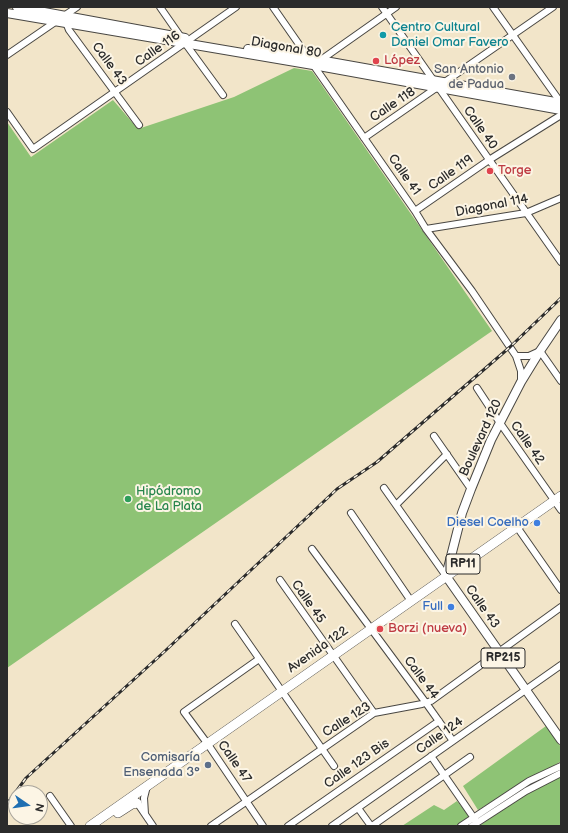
<!DOCTYPE html>
<meta charset="utf-8">
<style>
body{margin:0}
#map{position:relative;width:568px;height:833px;overflow:hidden;background:#f2e5c9;font-family:"Balsamiq Sans",sans-serif}
canvas{display:block}
.frame{position:absolute;inset:0;border:8px solid #2b2b2b;pointer-events:none}
.north{position:absolute;left:8px;top:785px;width:40px;height:40px;box-sizing:border-box;background:#fcf5e5;border:1px solid #a8a49b;border-radius:50%;rotate:103deg;font-size:11px;font-weight:700;line-height:16px;text-align:center;color:#2b2b2b}
.north::after{content:'';display:block;margin:auto;width:14px;height:18px;background:#1f6fb2;clip-path:polygon(50% 0,100% 100%,50% 72%,0 100%)}
</style>
<div id="map">
<canvas width="568" height="833"></canvas>
<div class="frame"></div>
<div class="north">N</div>
</div>
<script>
const g = document.querySelector('canvas').getContext('2d');
g.lineJoin = 'round';
function paint(path, color) {
  g.fillStyle = color;
  g.fill(path, 'evenodd');
}
function toPath(rows) {
  const path = new Path2D();
  for (const r of rows) {
    path.moveTo(r[0], r[1]);
    for (let i = 2; i < r.length; i += 2) path.lineTo(r[i], r[i + 1]);
  }
  return path;
}
function strokePath(path, color, width, dash) {
  g.strokeStyle = color;
  g.lineWidth = width;
  g.lineCap = dash ? 'butt' : 'round';
  g.setLineDash(dash || []);
  g.stroke(path);
}
function drawText(font, color, halo, rows, align = 'center') {
  g.font = font + ' "Balsamiq Sans",sans-serif';
  g.lineWidth = 4;
  g.setLineDash([]);
  g.textBaseline = 'middle';
  g.strokeStyle = halo;
  g.fillStyle = color;
  for (const [text, x, y, turn = 0] of rows) {
    g.save();
    g.translate(x, y);
    g.rotate((+turn || 0) * Math.PI / 180);
    g.textAlign = isNaN(turn) ? turn : align;
    if (halo) g.strokeText(text, 0, 0);
    g.fillText(text, 0, 0);
    g.restore();
  }
}
const green = toPath([
 [294,68,312,71,492,331,7,668,7,122,31,157,113,100,138,129,234,97],
 [546,726,561,747,561,761,546,771,528,780,478,810,463,786],
 [561,775,561,826,479,826,523,796],
 [457,801,470,817,456,826,402,826,434,805,444,810]
]);
const minor = toPath([
 [160,7,185,43,223,95],
 [273,7,415,211,426,229,472,291,516,356,521,371,521,382],
 [382,7,561,262],
 [493,7,561,103],
 [65,20,69,30,139,125],
 [7,55,77,7],
 [318,62,396,7],
 [7,112,33,149,236,7],
 [364,138,553,7],
 [415,211,489,160,561,115],
 [426,229,526,213,561,198],
 [516,356,529,356,540,351,561,381],
 [477,388,500,423,561,510],
 [434,436,471,489],
 [384,488,446,576],
 [396,505,447,454],
 [351,513,411,601],
 [517,527,561,590],
 [312,549,426,703,453,741],
 [280,580,374,713],
 [235,624,334,766],
 [259,659,184,712,207,743,263,826],
 [431,756,476,821],
 [50,796,71,826],
 [136,801,153,826],
 [358,808,371,826],
 [145,814,144,798,147,786],
 [211,826,374,713,422,704,431,701,561,607],
 [288,826,439,721],
 [332,826,561,665],
 [372,826,470,757],
 [461,826,529,781,561,766],
 [472,826,526,791,561,773]
]);
const major = toPath([
 [17,7,185,38],
 [7,13,313,65,561,110],
 [248,49,308,58,561,103],
 [561,320,540,351,521,382,491,440,471,489,462,513,446,576,561,740]
]);
const highway = toPath([
 [118,813,132,804,137,803],
 [90,826,561,496]
]);
const rail = toPath([
 [7,804,26,778,165,651,337,489,377,462,510,347,561,298]
]);
const markers = [
 [383,35,4,"#0f9aa8"],
 [376,61,4,"#e0444e"],
 [512,77,4,"#6b7280"],
 [490,171,4,"#e0444e"],
 [128,499,4,"#2e9e5b"],
 [537,523,4,"#3f7fe0"],
 [451,607,4,"#3f7fe0"],
 [380,629,4,"#e0444e"],
 [208,765,4,"#5c6f8a"]
];
const shields = [
 [463,564,34],
 [503,658,44]
];
const shieldNames = [
 ["RP11",463,564],
 ["RP215",503,658]
];
const cultureNames = [
 ["Centro Cultural",391,28],
 ["Daniel Omar Favero",391,43]
];
const streetNames = [
 ["Diagonal 80",286,48,10],
 ["Calle 116",158,49,-35],
 ["Calle 43",109,64,54],
 ["Calle 118",393,105,-34],
 ["Calle 40",480,128,55],
 ["Calle 119",451,173,-35],
 ["Calle 41",404,175,55],
 ["Diagonal 114",492,206,-11],
 ["Boulevard 120",481,438,-65],
 ["Calle 42",527,443,55],
 ["Calle 45",308,602,55],
 ["Calle 43",482,607,55],
 ["Avenida 122",318,650,-35],
 ["Calle 44",421,678,54],
 ["Calle 123",347,720,-32],
 ["Calle 124",440,736,-35],
 ["Calle 47",234,762,55],
 ["Calle 123 Bis",357,764,-35]
];
const healthNames = [
 ["López",384,61],
 ["Torge",498,171],
 ["Borzi (nueva)",388,629]
];
const worshipNames = [
 ["San Antonio",504,70],
 ["de Padua",504,85]
];
const leisureNames = [
 ["Hipódromo",136,492],
 ["de La Plata",136,507]
];
const shopNames = [
 ["Diesel Coelho",529,523],
 ["Full",443,607]
];
const serviceNames = [
 ["Comisaría",200,758],
 ["Ensenada 3°",200,773]
];
paint(green, '#8ec375');
strokePath(minor, '#494743', 8);
strokePath(major, '#494743', 10);
strokePath(highway, '#494743', 10);
strokePath(minor, '#fff', 6);
strokePath(major, '#fff', 8);
strokePath(highway, '#fff', 9);
strokePath(rail, '#2b2b2b', 3);
strokePath(rail, '#fcf5e5', 1.5, [4.5]);
for (const [x, y, r, color] of markers) {
  const dot = new Path2D();
  dot.arc(x, y, r, 0, 2 * Math.PI);
  g.fillStyle = color;
  g.fill(dot);
  strokePath(dot, '#fcf5e5', 1.5);
}
for (const [x, y, w] of shields) {
  const box = new Path2D();
  box.roundRect(x - w / 2, y - 10, w, 20, 3);
  g.fillStyle = '#fcf5e5';
  g.fill(box);
  strokePath(box, '#2b2b2b', 1);
}
drawText('bold 12px', '#2b2b2b', null, shieldNames);
drawText('13px', '#0d838f', '#fcf5e5', cultureNames, 'left');
drawText('13px', '#2b2b2b', '#fcf5e5', streetNames);
drawText('13px', '#be3a42', '#fcf5e5', healthNames, 'left');
drawText('13px', '#5b616d', '#fcf5e5', worshipNames, 'right');
drawText('13px', '#27864d', '#fcf5e5', leisureNames, 'left');
drawText('13px', '#366cbe', '#fcf5e5', shopNames, 'right');
drawText('13px', '#4e5e75', '#fcf5e5', serviceNames, 'right');
</script>
